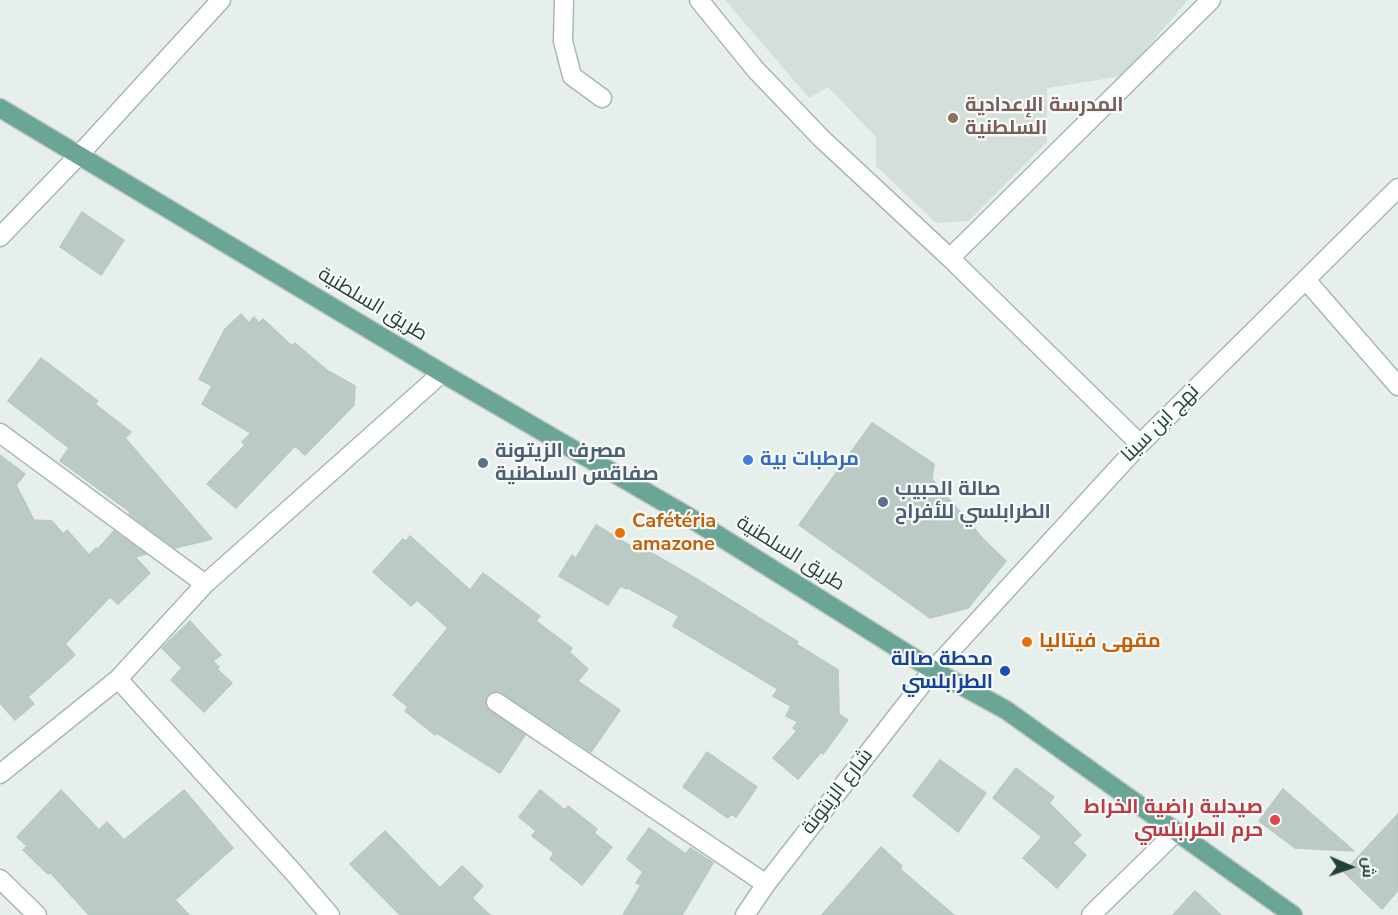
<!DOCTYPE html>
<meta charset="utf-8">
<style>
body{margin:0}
#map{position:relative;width:1398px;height:915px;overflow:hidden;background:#e6efeb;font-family:"Nunito Sans",Cairo,sans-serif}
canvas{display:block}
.north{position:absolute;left:1320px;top:837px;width:60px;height:60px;-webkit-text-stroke:4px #f7fbf9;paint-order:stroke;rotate:92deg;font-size:16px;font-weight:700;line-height:24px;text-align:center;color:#24423a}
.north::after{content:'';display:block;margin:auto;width:21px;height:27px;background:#24423a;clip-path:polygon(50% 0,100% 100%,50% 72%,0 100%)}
</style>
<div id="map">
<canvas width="1398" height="915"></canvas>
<div class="north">ش</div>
</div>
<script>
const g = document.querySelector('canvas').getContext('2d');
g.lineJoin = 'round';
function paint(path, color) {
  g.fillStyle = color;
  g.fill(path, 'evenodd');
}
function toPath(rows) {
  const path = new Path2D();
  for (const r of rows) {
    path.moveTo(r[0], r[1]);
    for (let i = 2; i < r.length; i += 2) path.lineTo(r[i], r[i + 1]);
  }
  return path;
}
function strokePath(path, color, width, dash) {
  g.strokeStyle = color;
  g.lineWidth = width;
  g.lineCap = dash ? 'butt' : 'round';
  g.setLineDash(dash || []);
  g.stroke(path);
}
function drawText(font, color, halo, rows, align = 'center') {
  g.font = font + ' "Nunito Sans",Cairo,sans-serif';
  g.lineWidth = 4.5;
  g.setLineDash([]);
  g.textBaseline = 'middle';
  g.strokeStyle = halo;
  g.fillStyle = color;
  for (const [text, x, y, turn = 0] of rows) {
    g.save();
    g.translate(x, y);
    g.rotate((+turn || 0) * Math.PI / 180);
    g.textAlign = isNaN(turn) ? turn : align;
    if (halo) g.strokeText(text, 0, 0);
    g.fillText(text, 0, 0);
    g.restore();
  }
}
const built = toPath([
 [725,0,1188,0,1123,76,1047,88,1047,142,969,221,936,223,876,166,876,137,828,87,809,98]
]);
const building = toPath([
 [82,212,124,240,101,275,60,247,82,212],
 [241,314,249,323,254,317,259,323,263,319,292,346,295,343,328,371,355,386,354,405,305,455,295,446,236,508,207,484,245,445,242,442,251,433,202,404,212,386,199,379,225,329,241,314],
 [41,358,98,401,95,404,131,432,125,438,212,539,175,548,129,514,130,512,126,509,60,461,69,448,8,401,41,358],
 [872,423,934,464,932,479,984,540,1006,561,968,608,930,618,799,525,872,423],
 [0,455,25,474,16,485,34,520,52,521,63,534,67,530,89,555,96,548,97,550,114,531,146,554,135,557,150,573,118,604,110,597,65,644,75,655,28,697,34,704,15,720,0,703,0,455],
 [596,525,637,550,639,546,690,575,798,642,796,644,838,670,839,714,848,720,823,754,821,752,798,779,773,758,797,731,793,728,798,722,786,716,791,706,773,696,778,689,673,626,679,616,628,588,627,589,620,586,608,605,559,576,572,555,576,558,596,525],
 [410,536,470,590,483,573,540,616,536,621,572,648,569,652,588,669,578,681,620,710,591,752,502,693,492,692,486,696,486,707,525,735,500,773,437,733,435,735,405,711,408,707,393,695,448,628,417,600,411,606,373,572,403,539,406,541,410,536],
 [190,621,221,655,213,661,219,667,217,669,232,683,204,712,171,680,182,668,162,648,190,621],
 [707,752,757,787,736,817,731,814,728,818,683,787,707,752],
 [940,760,986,793,958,832,913,796,940,760],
 [1016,768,1054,797,1049,803,1081,835,1073,843,1086,855,1057,888,1023,858,1042,837,993,798,1016,768],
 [1283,789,1354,851,1295,848,1259,821,1283,789],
 [61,790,99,830,107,822,124,840,184,790,233,848,175,900,189,915,89,915,50,872,48,874,23,850,27,846,17,837,61,790],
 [540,790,565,810,568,806,597,829,594,833,612,847,582,885,550,859,554,853,532,836,536,831,519,817,540,790],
 [1398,814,1398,890,1382,909,1344,872,1398,814],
 [649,828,686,854,690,848,713,863,682,915,623,915,641,885,636,883,643,872,627,859,649,828],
 [385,831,440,888,462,866,483,886,472,898,490,915,400,915,350,864,385,831],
 [881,847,902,866,900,869,954,915,822,915,881,847],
 [1195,891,1221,915,1173,915,1195,891]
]);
const minor = toPath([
 [564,0,563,41,572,76,602,98],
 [699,0,755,69,821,138,950,258,1140,444],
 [0,237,79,155,221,0],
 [950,258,1211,0],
 [1306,280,1398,386],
 [0,433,205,584],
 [496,702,766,884],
 [0,774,118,679],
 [0,879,37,915],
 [330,915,294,873,118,679,205,584,442,373],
 [745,915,766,884,933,670,1140,444,1398,188],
 [1091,915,1176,832]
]);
const major = toPath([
 [0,108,442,373,684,514,933,670,1006,710,1293,915]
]);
const markers = [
 [953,118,6,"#8d6e63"],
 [748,460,6,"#3f7fe0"],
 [483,463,6,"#5c6f8a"],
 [883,502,6,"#5c6f8a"],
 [620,533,6,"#e8710a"],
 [1027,642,6,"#e8710a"],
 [1005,671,6,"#1a4fb4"],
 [1275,820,6,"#e0444e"]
];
const educationNames = [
 ["المدرسة الإعدادية",965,106],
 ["السلطنية",965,129]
];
const streetNames = [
 ["طريق السلطنية",372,305,31],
 ["نهج ابن سينا",1161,424,-45],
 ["طريق السلطنية",790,554,32],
 ["شارع الزيتونة",838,792,-52]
];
const serviceNames = [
 ["مصرف الزيتونة",495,452],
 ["صفاقس السلطنية",495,475],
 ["صالة الحبيب",895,490],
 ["الطرابلسي للأفراح",895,513]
];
const shopNames = [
 ["مرطبات بية",760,460]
];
const foodNames = [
 ["Cafétéria",632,522],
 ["amazone",632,545],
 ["مقهى فيتاليا",1039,642]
];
const transitNames = [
 ["محطة صالة",993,660],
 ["الطرابلسي",993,683]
];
const healthNames = [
 ["صيدلية راضية الخراط",1263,808],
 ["حرم الطرابلسي",1263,831]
];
paint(built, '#d4dfda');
paint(building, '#bbcac4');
strokePath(building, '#b8c9c2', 1.5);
strokePath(minor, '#a8b8b2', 21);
strokePath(major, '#c2cac8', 21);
strokePath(minor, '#fff', 18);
strokePath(major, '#6aa596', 18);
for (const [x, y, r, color] of markers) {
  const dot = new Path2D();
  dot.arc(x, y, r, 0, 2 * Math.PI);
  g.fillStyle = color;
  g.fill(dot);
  strokePath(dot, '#f7fbf9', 2);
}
drawText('bold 20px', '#785e54', '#f7fbf9', educationNames, 'left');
drawText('20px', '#24423a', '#f7fbf9', streetNames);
drawText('bold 20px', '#4e5e75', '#f7fbf9', serviceNames, 'left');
drawText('bold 20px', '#366cbe', '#f7fbf9', shopNames, 'left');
drawText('bold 20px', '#c56008', '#f7fbf9', foodNames, 'left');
drawText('bold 20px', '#164399', '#f7fbf9', transitNames, 'right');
drawText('bold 20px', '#be3a42', '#f7fbf9', healthNames, 'right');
</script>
